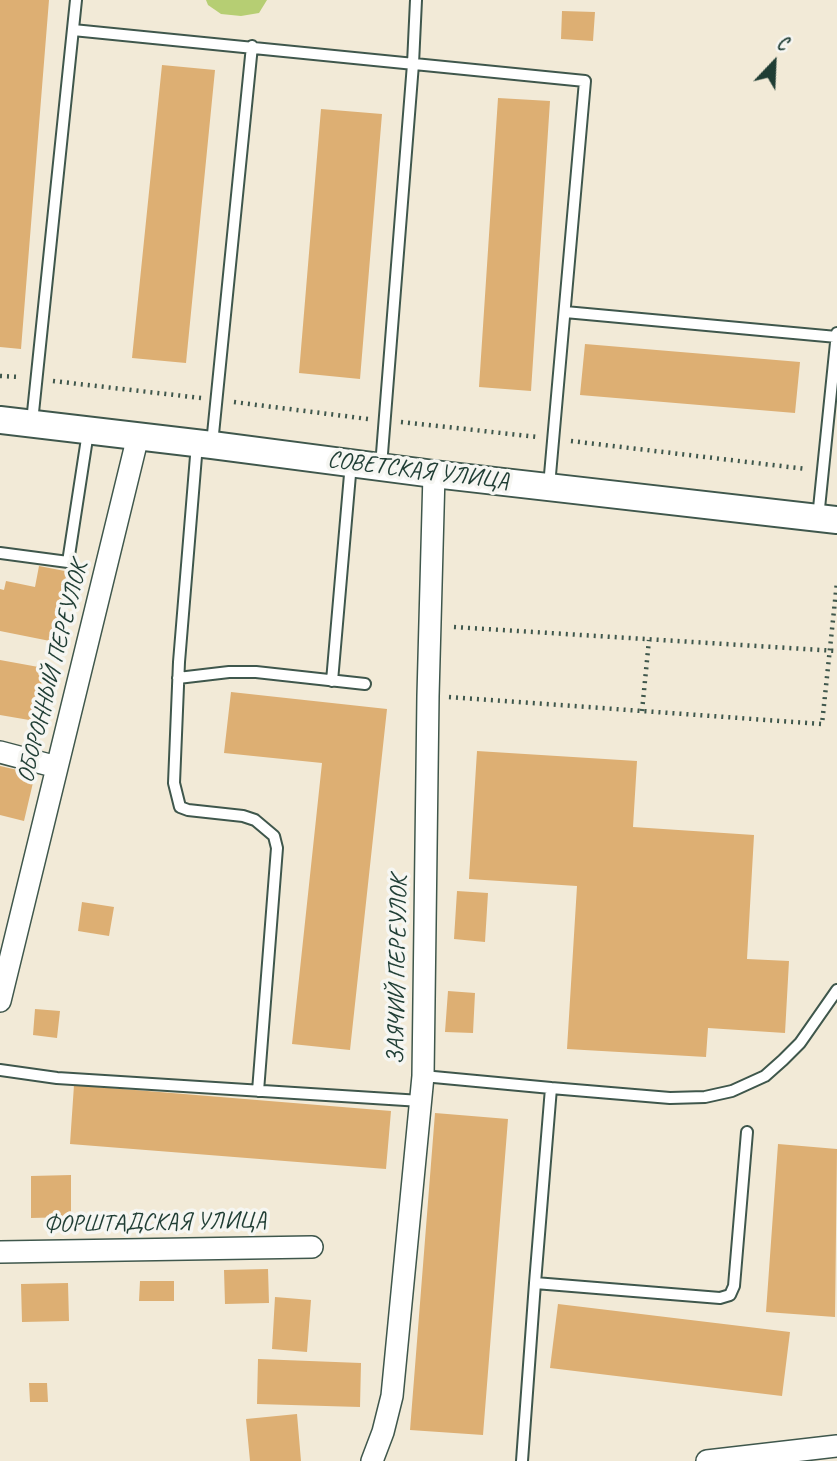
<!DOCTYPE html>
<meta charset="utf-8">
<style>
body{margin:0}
#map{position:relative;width:837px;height:1461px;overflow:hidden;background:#f2ead7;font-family:Caveat,sans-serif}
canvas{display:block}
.north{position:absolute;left:739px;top:28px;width:70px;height:70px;-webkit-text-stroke:5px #f6f6f2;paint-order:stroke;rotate:23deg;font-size:19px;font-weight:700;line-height:28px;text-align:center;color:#1f3d34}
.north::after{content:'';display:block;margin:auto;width:24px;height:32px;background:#1f3d34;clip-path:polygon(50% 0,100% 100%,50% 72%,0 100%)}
</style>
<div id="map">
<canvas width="837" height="1461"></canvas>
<div class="north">С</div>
</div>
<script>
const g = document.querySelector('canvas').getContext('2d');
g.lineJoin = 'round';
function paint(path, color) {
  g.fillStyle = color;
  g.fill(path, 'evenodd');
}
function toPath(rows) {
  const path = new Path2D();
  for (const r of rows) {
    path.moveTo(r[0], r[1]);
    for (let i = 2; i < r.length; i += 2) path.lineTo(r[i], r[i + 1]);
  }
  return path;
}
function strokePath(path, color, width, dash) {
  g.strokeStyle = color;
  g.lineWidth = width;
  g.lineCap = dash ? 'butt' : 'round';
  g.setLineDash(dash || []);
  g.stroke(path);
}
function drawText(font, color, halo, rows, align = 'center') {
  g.font = font + ' Caveat,sans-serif';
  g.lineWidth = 7;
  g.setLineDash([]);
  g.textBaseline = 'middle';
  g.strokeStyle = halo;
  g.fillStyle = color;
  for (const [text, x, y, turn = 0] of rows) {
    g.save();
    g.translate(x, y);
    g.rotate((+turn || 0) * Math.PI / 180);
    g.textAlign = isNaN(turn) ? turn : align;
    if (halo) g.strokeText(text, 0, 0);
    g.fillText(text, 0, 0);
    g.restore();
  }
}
const green = toPath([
 [206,0,267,0,259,13,241,16,221,14,208,5]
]);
const building = toPath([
 [0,0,49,0,21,349,0,347],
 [562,11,595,12,593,41,561,39],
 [162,65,215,70,186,363,132,358],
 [498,98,550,101,531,391,479,387],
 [321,109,382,114,360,379,299,373],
 [585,344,800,362,795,413,580,395],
 [39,566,70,572,55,642,0,631,0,589,4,590,6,581,35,587],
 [0,660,44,668,35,721,0,715],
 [231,692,387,709,350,1050,292,1044,322,763,224,753],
 [477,751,637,761,633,827,754,835,747,959,789,961,785,1033,708,1028,706,1057,567,1049,577,886,469,879],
 [0,766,35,774,24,821,0,815],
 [457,891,488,893,485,942,454,939],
 [82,902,114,907,109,936,78,931],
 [448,991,475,993,473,1033,445,1032],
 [35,1009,60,1011,57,1038,33,1035],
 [74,1085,391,1111,386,1169,70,1144],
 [435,1113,508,1119,483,1435,410,1430],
 [778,1144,837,1149,835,1317,766,1312],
 [71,1175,71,1217,31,1218,31,1176],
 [268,1269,269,1303,225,1304,224,1270],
 [140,1281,174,1281,174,1301,139,1301],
 [68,1283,69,1321,22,1322,21,1284],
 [275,1297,311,1300,307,1352,272,1349],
 [558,1304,790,1332,782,1396,550,1368],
 [258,1359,361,1363,360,1407,257,1404],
 [29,1383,47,1383,48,1402,30,1402],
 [297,1414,301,1461,250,1461,246,1419]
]);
const path = toPath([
 [0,376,20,377],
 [53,381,201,398],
 [234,402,368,419],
 [401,422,538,437],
 [571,441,806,469],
 [454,627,837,651],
 [449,697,822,724,837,582],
 [642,711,649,640]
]);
const service = toPath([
 [73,30,585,81,549,486],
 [565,312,837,337],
 [32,422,76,0],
 [197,444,179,662,174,783,180,807,188,810,243,816,255,820,274,836,277,848,258,1091],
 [212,444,252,46],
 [381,466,413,64,416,0],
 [818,518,837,333],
 [0,553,68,562,88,432],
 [178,678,229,672,256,672,365,684],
 [332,681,351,463],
 [0,1070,57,1078,421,1101],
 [423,1076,551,1088,535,1283,720,1298,730,1295,734,1286,747,1132],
 [551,1088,670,1098,705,1097,732,1091,765,1076,783,1060,800,1043,837,990],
 [522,1461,535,1283]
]);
const minor = toPath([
 [0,752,57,767],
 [0,1001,138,436],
 [0,1252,312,1247],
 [372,1461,383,1432,392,1396,423,1076,428,696,434,474],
 [707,1461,837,1446]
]);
const tertiary = toPath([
 [0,420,212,445,434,474,837,520]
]);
const streetNames = [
 ["СОВЕТСКАЯ УЛИЦА",418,471,7],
 ["ОБОРОННЫЙ ПЕРЕУЛОК",53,672,-76],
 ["ЗАЯЧИЙ ПЕРЕУЛОК",398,970,-89],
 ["ФОРШТАДСКАЯ УЛИЦА",155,1223,-1]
];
paint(green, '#b6ce73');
paint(building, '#ddaf73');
strokePath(service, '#3f574c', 14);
strokePath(minor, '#3f574c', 24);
strokePath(tertiary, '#3f574c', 30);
strokePath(path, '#3f574c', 4.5, [2, 5]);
strokePath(service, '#fff', 10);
strokePath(minor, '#fff', 21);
strokePath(tertiary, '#fff', 26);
drawText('24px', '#1f3d34', '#f6f6f2', streetNames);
</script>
